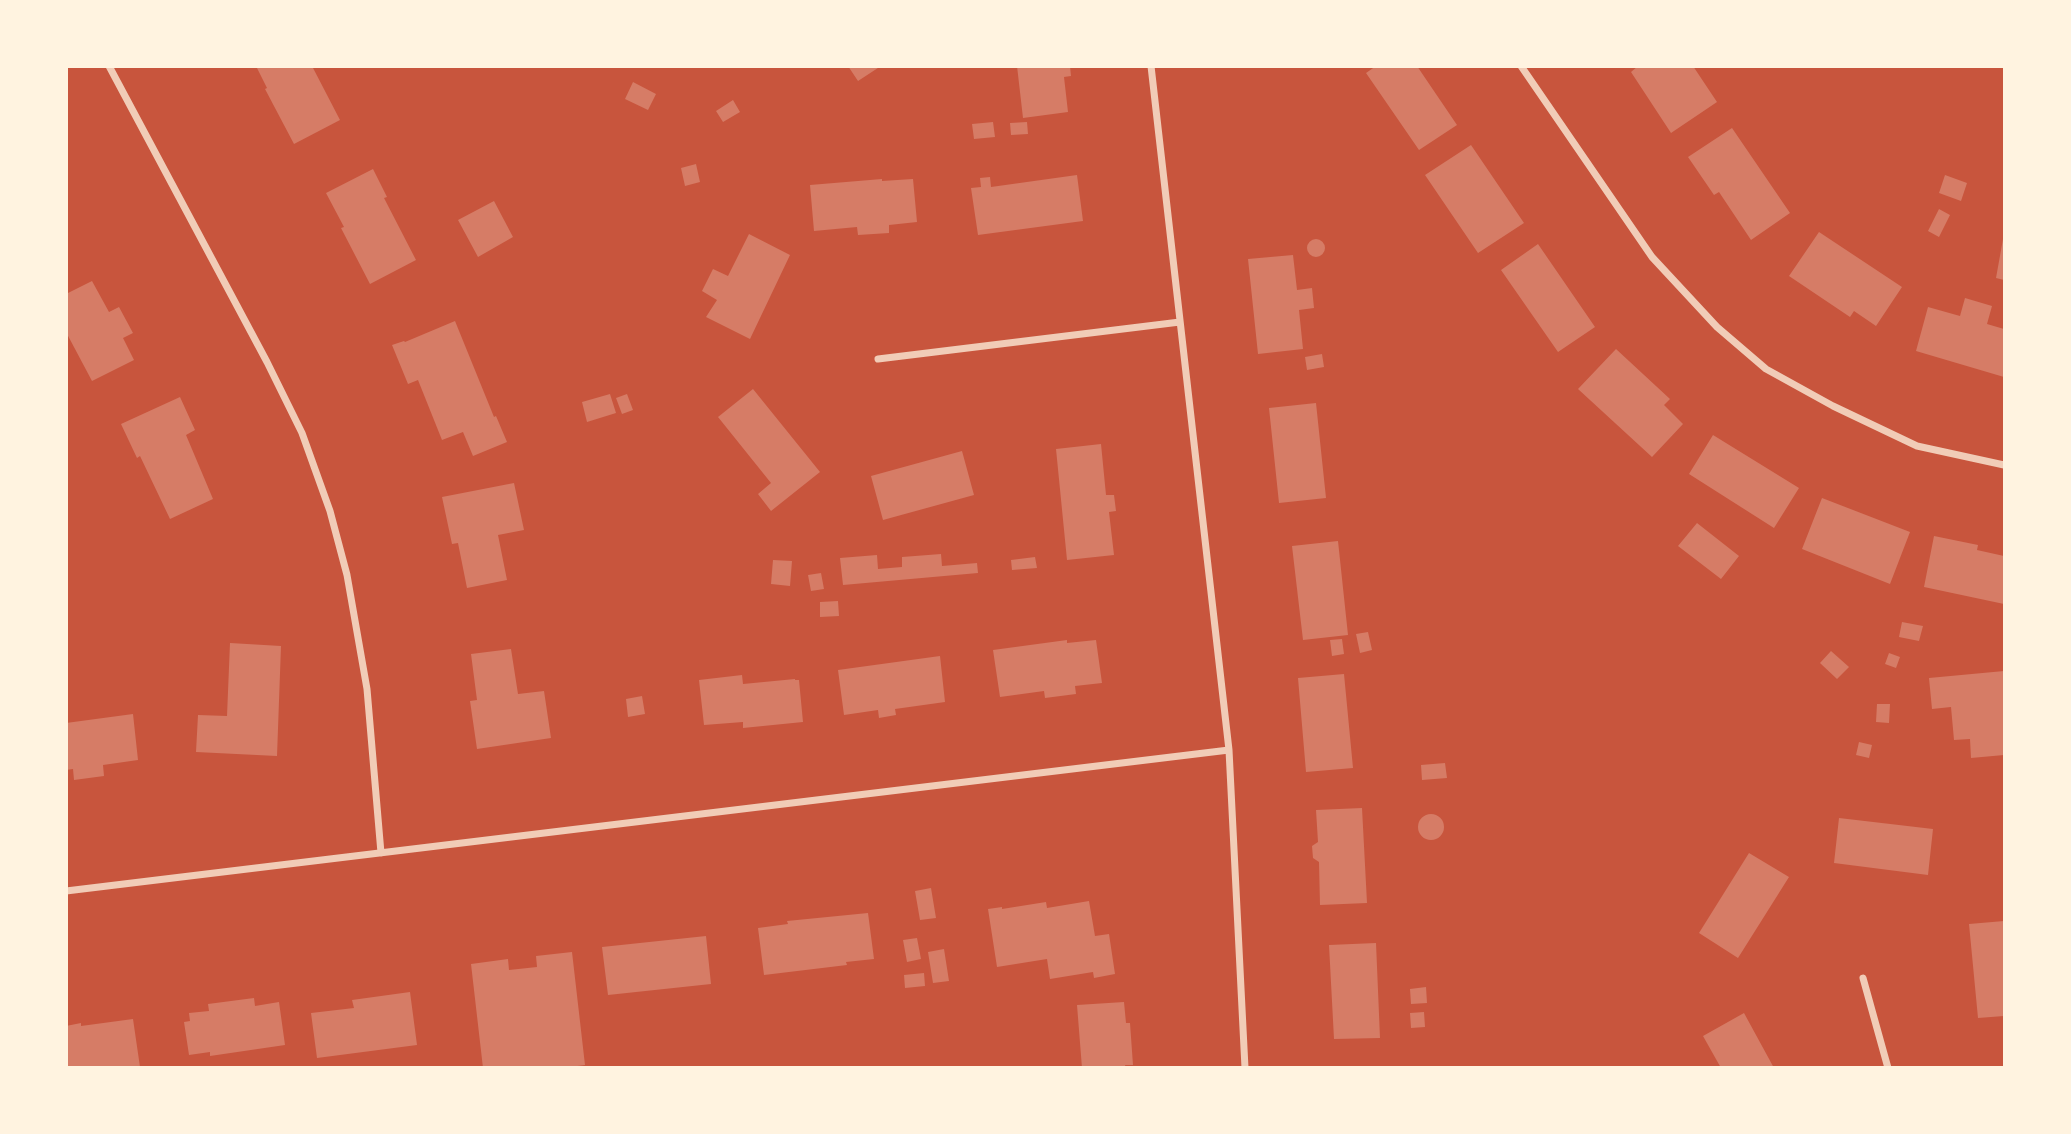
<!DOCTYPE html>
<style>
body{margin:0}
#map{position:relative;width:2071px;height:1134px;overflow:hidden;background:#c8553d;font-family:Quicksand,sans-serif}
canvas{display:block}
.frame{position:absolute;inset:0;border:68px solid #fff3e0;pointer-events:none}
</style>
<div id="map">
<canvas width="2071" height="1134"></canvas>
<div class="frame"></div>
</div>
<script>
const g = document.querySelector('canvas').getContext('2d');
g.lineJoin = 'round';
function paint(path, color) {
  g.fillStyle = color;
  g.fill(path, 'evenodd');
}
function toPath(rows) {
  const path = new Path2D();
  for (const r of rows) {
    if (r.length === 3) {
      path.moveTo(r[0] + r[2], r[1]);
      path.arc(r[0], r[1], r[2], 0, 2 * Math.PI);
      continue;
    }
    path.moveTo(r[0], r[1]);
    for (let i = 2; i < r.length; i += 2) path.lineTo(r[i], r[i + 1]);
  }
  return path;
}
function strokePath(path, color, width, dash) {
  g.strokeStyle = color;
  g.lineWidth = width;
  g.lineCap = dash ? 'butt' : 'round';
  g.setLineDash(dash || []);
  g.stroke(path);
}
const building = toPath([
 [256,66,312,66,340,120,294,144,265,89,267,88],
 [848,66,881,66,858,81],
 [1017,66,1070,66,1071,76,1064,77,1068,112,1023,118],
 [1376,66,1417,66,1457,125,1419,150,1366,73],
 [1638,66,1693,66,1717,102,1671,133,1631,72],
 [633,82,656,94,648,110,625,99],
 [733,100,740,112,723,122,716,111],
 [993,122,995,137,974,139,972,124],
 [1027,122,1028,134,1011,135,1010,123],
 [1732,128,1790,213,1751,240,1719,192,1714,195,1688,157],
 [1471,145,1524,223,1478,253,1425,175],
 [696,164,700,182,685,186,681,168],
 [373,169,387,197,384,198,416,260,370,284,341,228,344,227,326,193],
 [1077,175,1083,221,978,235,971,188,981,187,980,178,990,177,991,187],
 [1945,175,1967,183,1961,201,1939,193],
 [882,179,882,181,913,179,917,222,889,225,889,233,858,235,857,227,814,231,810,185],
 [494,201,513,237,478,257,458,220],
 [1939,209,1950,215,1939,237,1928,231],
 [1819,232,1902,287,1876,326,1854,311,1850,317,1789,276],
 [749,234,790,255,750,339,706,317,717,300,702,291,713,269,728,276],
 [2003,239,2004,239,2004,280,1996,278],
 [1316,248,9],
 [1538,244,1595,327,1558,352,1501,270],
 [1293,255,1297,290,1312,288,1314,308,1299,310,1303,349,1258,354,1248,259],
 [92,281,109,312,119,307,133,333,123,338,134,360,92,381,66,332,66,294],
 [1965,298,1992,306,1987,324,2004,329,2004,377,1916,351,1928,307,1960,316],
 [455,321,494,417,496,416,507,442,473,456,463,432,442,440,418,380,408,384,392,345,404,341,405,342],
 [1616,349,1670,399,1664,405,1683,424,1652,457,1578,389],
 [1322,354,1324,367,1307,370,1305,357],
 [753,389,820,472,771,511,758,494,771,483,718,417],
 [610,394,616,413,587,422,582,402],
 [627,394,633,410,622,414,616,398],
 [180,397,195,430,186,435,213,499,170,519,140,456,137,458,121,424],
 [1316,403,1326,498,1279,503,1269,408],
 [1713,435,1799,488,1774,528,1689,474],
 [1101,444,1106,495,1114,495,1116,511,1109,512,1114,555,1067,560,1056,449],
 [962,451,974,495,883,520,871,476],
 [514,483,524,530,498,535,507,580,467,588,458,543,452,544,442,497],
 [1822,498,1910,532,1890,584,1802,549],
 [1697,523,1739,556,1721,579,1678,546],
 [1934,536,1978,545,1977,550,2004,556,2004,604,1924,587],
 [1338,541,1348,635,1303,640,1292,546],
 [941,554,942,566,977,563,978,573,843,585,840,558,877,555,878,569,902,567,902,557],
 [1035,557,1037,568,1012,570,1011,560],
 [773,560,792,561,790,586,771,584],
 [821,573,824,589,811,591,808,575],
 [838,601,839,616,820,617,820,602],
 [1902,622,1923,626,1919,641,1899,637],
 [1368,632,1372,650,1360,653,1356,634],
 [1342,639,1344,654,1332,656,1330,640],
 [1067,640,1067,643,1096,640,1102,683,1075,686,1076,694,1045,698,1044,691,1000,697,993,650],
 [230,643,281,646,277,756,196,752,198,715,227,716],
 [511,649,518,694,544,691,551,738,477,749,470,701,477,700,471,654],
 [1831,651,1849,667,1837,679,1820,663],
 [1889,653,1900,657,1896,668,1885,664],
 [940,656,945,702,895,709,896,715,879,718,878,710,844,715,838,670],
 [2004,671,2004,755,1971,758,1970,739,1954,740,1951,707,1932,709,1929,678],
 [1344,674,1353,768,1306,772,1298,678],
 [742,675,743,684,795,679,795,680,799,680,803,722,743,728,743,722,704,725,699,680],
 [642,696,645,714,628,717,626,699],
 [1877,704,1890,704,1889,723,1876,722],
 [133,714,138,760,103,765,104,776,74,780,73,769,66,770,66,723],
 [1859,742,1872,745,1869,758,1856,755],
 [1445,763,1447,778,1422,780,1421,765],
 [1362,808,1367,903,1320,905,1319,862,1313,858,1312,846,1318,842,1316,810],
 [1431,827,13],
 [1839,818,1933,829,1928,875,1834,863],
 [1749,853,1789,877,1738,958,1699,933],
 [931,888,936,918,920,920,915,891],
 [1089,901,1095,936,1109,934,1115,974,1094,978,1093,972,1050,979,1047,959,997,967,988,909,1002,907,1002,909,1046,902,1047,908],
 [868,913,874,959,846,962,847,965,764,975,758,928,788,924,787,921],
 [2004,921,2004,1016,1978,1018,1969,924],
 [706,936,711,984,608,995,602,947],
 [917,938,921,959,907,962,903,940],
 [1376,943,1380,1038,1334,1039,1329,945],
 [944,949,949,981,933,983,928,952],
 [572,952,585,1065,563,1068,483,1068,471,964,508,959,509,970,537,967,536,956],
 [924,973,925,986,905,988,904,975],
 [1426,987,1427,1003,1411,1004,1410,989],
 [410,992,417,1045,317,1058,311,1013,354,1008,352,1000],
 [254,998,255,1006,279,1002,285,1045,210,1056,210,1052,189,1055,184,1022,190,1021,189,1013,209,1011,208,1004],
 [1124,1002,1126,1023,1130,1023,1133,1065,1125,1065,1126,1068,1082,1068,1077,1005],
 [1424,1012,1425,1027,1411,1028,1410,1013],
 [1744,1013,1774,1068,1721,1068,1703,1036],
 [133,1019,140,1067,66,1068,66,1026,81,1023,81,1026]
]);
const minor = toPath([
 [109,66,267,362,302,433,330,511,347,575,367,689,381,853],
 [1151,66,1229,750,1245,1068],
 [1521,66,1652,257,1717,327,1766,369,1833,406,1917,446,2004,465],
 [878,359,1180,322],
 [66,891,1229,750],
 [1863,978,1888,1068]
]);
paint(building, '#d67c66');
strokePath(minor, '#f1ccb7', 7);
</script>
